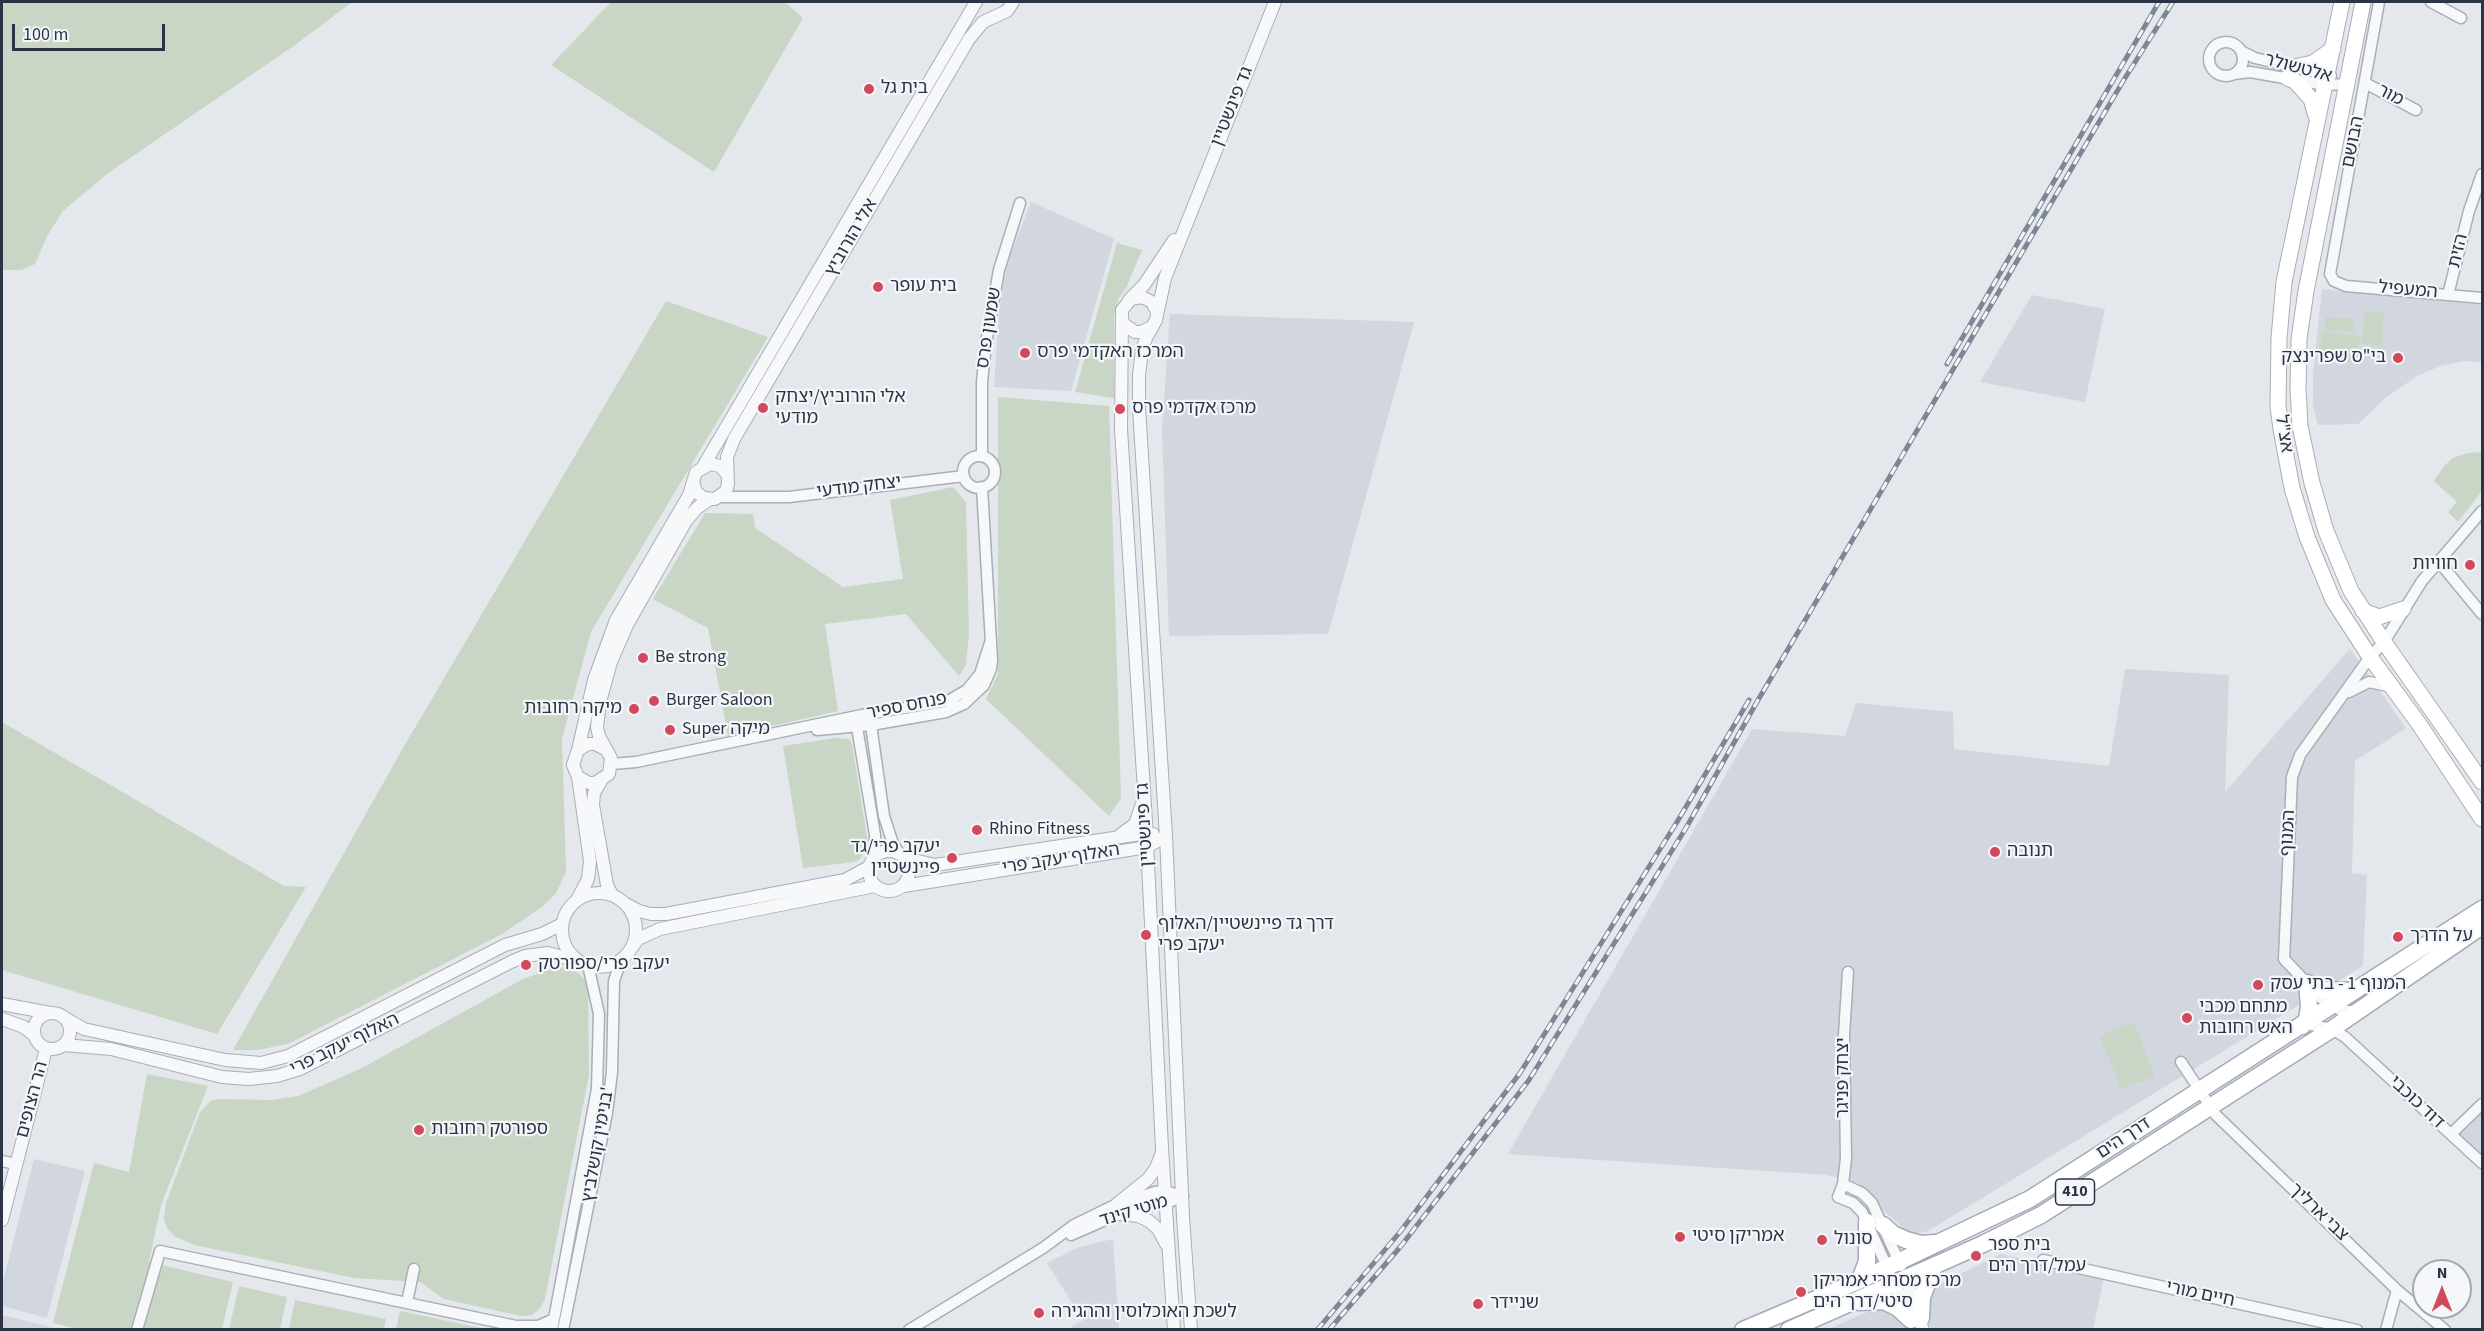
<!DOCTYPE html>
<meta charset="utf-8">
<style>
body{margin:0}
#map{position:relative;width:2484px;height:1331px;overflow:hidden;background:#e4e7ec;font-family:"Source Sans 3",sans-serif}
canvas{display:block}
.frame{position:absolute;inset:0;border:3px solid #2b3445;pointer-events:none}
.north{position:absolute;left:2412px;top:1259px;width:60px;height:60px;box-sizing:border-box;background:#f4f6f9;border:2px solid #a4a8b1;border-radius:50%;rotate:0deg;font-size:16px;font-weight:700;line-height:24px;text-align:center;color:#2b3445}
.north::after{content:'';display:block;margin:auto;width:21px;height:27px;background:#d1495b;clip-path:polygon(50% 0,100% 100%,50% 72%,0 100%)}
.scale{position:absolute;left:12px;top:24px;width:153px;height:27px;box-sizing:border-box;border:3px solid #2b3445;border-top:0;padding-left:8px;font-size:18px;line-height:21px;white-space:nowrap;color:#2b3445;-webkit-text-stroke:4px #f4f6f9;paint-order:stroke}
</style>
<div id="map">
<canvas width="2484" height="1331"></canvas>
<div class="frame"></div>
<div class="north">N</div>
<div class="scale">100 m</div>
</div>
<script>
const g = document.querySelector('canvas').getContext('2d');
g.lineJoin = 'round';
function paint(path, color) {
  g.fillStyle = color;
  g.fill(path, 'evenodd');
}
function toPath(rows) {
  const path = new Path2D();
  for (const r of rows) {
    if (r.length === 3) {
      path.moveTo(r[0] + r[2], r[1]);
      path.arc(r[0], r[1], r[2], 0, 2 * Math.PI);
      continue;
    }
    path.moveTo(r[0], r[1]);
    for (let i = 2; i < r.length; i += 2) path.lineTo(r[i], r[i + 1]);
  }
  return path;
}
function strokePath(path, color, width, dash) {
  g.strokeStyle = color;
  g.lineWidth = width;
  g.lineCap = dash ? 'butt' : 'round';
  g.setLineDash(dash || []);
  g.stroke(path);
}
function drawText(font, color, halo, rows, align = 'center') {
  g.font = font + ' "Source Sans 3","Noto Sans Hebrew",sans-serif';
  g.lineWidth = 4.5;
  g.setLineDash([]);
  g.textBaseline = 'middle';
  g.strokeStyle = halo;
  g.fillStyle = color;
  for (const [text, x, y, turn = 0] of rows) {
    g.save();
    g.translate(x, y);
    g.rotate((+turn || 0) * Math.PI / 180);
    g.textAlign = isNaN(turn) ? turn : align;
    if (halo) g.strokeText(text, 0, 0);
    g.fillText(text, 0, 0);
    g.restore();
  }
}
const built = toPath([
 [1031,202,1114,239,1071,391,994,387,999,312,1004,280,1010,256],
 [2322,289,2482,305,2482,362,2465,361,2440,366,2417,376,2384,399,2358,424,2318,425,2313,404,2313,374],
 [2032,295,2105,309,2085,402,1980,382],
 [1170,314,1414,322,1328,634,1169,636,1162,430],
 [2350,649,2406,728,2355,761,2352,873,2367,875,2363,966,1928,1231,1911,1235,1885,1212,1858,1183,1827,1175,1508,1154,1752,729,1845,736,1856,703,1953,712,1954,749,2109,766,2125,669,2229,675,2225,792],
 [2482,1108,2482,1157,2457,1134],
 [34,1159,85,1171,47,1318,2,1306,2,1286],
 [1113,1239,1119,1329,1068,1329,1083,1320,1047,1263,1079,1247],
 [2001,1254,2104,1277,2093,1329,1931,1329,1924,1305,1931,1288],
 [1883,1305,1893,1310,1910,1329,1826,1330],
 [2,1315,59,1329,2,1329]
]);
const green = toPath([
 [2,2,352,2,295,45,111,171,63,211,47,236,35,264,21,270,2,270],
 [611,2,785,2,803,18,714,172,551,65],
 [1117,243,1142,250,1127,286,1119,298,1114,316,1114,398,1075,392],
 [666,301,768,337,591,632,562,739,566,872,556,893,542,907,502,934,288,1044,257,1050,233,1050,403,748],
 [2365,311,2384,312,2381,346,2362,344],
 [2326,317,2355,319,2353,332,2324,330],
 [2322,332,2360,336,2357,363,2319,359],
 [998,397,1109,406,1121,798,1109,816,986,699,998,674],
 [2482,452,2482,491,2458,522,2448,512,2457,502,2434,481,2444,466,2453,458,2467,453],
 [953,487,966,502,969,635,966,665,959,676,906,614,825,624,838,711,728,736,708,628,653,599,705,513,753,514,755,528,843,587,903,579,890,500],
 [2,722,284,886,306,887,217,1034,2,970],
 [835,738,849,739,852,744,868,844,860,859,855,862,803,868,783,746],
 [565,967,575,970,584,979,588,988,589,1075,545,1299,540,1308,532,1315,521,1316,444,1299,420,1282,354,1278,194,1245,174,1236,167,1228,164,1219,166,1203,200,1112,212,1100,221,1099,271,1100,298,1096,360,1069,523,979,545,971],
 [2134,1022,2155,1076,2121,1089,2100,1036],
 [147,1074,208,1086,161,1205,149,1262,233,1282,222,1329,82,1330,53,1323,94,1163,129,1172],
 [239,1286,287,1297,280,1329,229,1329],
 [295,1300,386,1319,384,1329,289,1329],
 [400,1311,486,1329,396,1329]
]);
const minor = toPath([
 [2379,2,2330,274,2334,281,2346,286,2482,298],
 [2431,2,2461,18],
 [2226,59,17],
 [2243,52,2255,58,2331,76],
 [2234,74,2250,72,2325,85,2348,84],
 [2365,83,2416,110],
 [2448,295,2469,211,2482,174],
 [982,456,982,382,986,343,999,270,1020,203],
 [979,472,16],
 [720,497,789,497,964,476],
 [2440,563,2482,614],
 [2349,692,2369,682,2392,687],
 [868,721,871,725,884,816,893,844,899,853],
 [859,722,857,727,875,835,875,857],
 [817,730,871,725,946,712,964,704,984,685,991,669,992,660,982,487],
 [612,764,636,762,862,715,948,701,967,690,980,674,991,640],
 [1848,972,1844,1035,1846,1158,1843,1184,1838,1197,1853,1203,1862,1212,1889,1271],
 [2357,1012,2340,1010,2321,998,2284,959,2292,777,2300,755,2370,657,2384,642,2422,581,2482,511],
 [2306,1024,2332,1029,2345,1037,2482,1163],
 [2181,1062,2216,1115,2397,1290,2386,1330],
 [2451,1134,2482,1104],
 [2,1161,16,1164],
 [1843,1184,1862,1193,1872,1203,1901,1266],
 [1071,1235,1119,1214,1151,1205,1165,1204,1183,1196],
 [2043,1260,2357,1330],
 [2397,1290,2445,1330],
 [407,1302,414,1269],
 [137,1330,160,1251,516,1326,538,1326,554,1319],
 [552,1330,597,1089,599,1014,588,965],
 [563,1330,607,1113,612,1072,614,981,621,960],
 [909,1330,1043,1248,1074,1225,1117,1204,1155,1192,1165,1191,1183,1196]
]);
const tertiary = toPath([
 [1129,300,1144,285,1174,240],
 [1157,312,1152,302,1142,297,1131,299,1122,310,1121,429,1146,822,1162,1148,1174,1330],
 [1122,320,1125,325,1135,332,1141,332,1152,327],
 [704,465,976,2],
 [693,482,696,492,704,498,715,499,726,491,728,484,727,457,734,439,969,39,983,22,1007,11,1013,2],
 [605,749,595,744,588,744,578,750,573,765,578,777,589,783,595,783,609,774,611,758,599,736,597,727,600,702,611,662,627,625,686,521,697,508,710,499],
 [578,750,594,680,616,620,689,495,696,472,710,464,720,466,727,474],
 [601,781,594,793,593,805,607,885,612,895],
 [1120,835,1135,824,1142,804],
 [889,871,20],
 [905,858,935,865,1147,833,1153,834],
 [904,886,1147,847,1166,836],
 [599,930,37],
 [577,900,588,879,590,861,578,777],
 [624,903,639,911,651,914,666,914,845,880,869,867],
 [630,950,638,939,660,929,875,886],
 [2,1004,50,1013],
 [52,1031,18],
 [63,1017,84,1029,225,1060,261,1063,288,1056,505,945,542,934,562,924],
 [2,1019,24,1027,34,1035],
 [64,1045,111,1049,222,1077,249,1079,277,1076,300,1069,511,962,525,956,548,953,578,961],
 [1117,1204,1148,1179,1156,1168,1161,1155],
 [1119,1214,1138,1216,1149,1221,1158,1229,1166,1244],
 [2,1220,46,1049],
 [1906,1277,1923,1330],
 [1894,1283,1908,1314],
 [1191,1330,1183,1217,1166,836,1139,408,1139,375,1142,350,1146,338,1156,320,1165,278,1275,2]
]);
const secondary = toPath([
 [2342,2,2284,282,2279,338,2278,406,2281,429,2292,488,2307,537,2333,600,2370,657,2419,724,2482,819],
 [2363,2,2306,291,2299,339,2298,388,2300,426,2312,483,2326,531,2351,591,2384,642,2482,782],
 [2294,67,2313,63,2333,49],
 [2287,78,2295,81,2311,99,2316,116],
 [2363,611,2379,617,2403,609]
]);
const primary = toPath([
 [2307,983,2322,990,2354,991],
 [2302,1026,2307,1019,2309,1006,2307,983],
 [1883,1225,1893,1234,1906,1240,1921,1244,1935,1243],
 [1856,1282,1861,1277,1867,1261,1867,1222],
 [1859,1302,1884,1301,1898,1308,1911,1320],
 [1921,1318,1922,1297,1934,1266],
 [1743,1330,1856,1282,2030,1199,2482,909],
 [1789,1330,1983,1244,2041,1215,2332,1029,2482,926]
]);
const rail = toPath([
 [1947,364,2159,2],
 [1317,1330,1400,1232,1520,1073,1677,822,1749,700],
 [1329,1330,1401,1246,1529,1080,1686,828,1758,700,2125,78,2173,2]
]);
const markers = [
 [869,89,6,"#d1495b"],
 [878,287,6,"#d1495b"],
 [1025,353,6,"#d1495b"],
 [2398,358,6,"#d1495b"],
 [763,408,6,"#d1495b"],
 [1120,409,6,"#d1495b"],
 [2470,565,6,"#d1495b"],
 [643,658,6,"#d1495b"],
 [654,701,6,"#d1495b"],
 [634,709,6,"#d1495b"],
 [670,730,6,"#d1495b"],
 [977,830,6,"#d1495b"],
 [1995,852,6,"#d1495b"],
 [952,858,6,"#d1495b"],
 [1146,935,6,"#d1495b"],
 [2398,937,6,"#d1495b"],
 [526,965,6,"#d1495b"],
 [2258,985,6,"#d1495b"],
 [2187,1018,6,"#d1495b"],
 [419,1130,6,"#d1495b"],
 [1680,1237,6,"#d1495b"],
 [1822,1240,6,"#d1495b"],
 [1976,1256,6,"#d1495b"],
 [1801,1292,6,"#d1495b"],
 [1478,1304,6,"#d1495b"],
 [1039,1313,6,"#d1495b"]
];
const shields = [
 [2075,1192,39]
];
const shieldNames = [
 ["410",2075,1192]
];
const streetNames = [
 ["אלטשולר",2298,69,15],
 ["מור",2390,96,27],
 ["גד פינשטיין",1233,107,-68],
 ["הבושם",2354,142,-79],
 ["אלי הורוביץ",852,238,-60],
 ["הזית",2459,251,-76],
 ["המעפיל",2408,291,5],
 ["שמעון פרס",990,328,-81],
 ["אצ\"ל",2283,434,81],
 ["יצחק מודעי",859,488,-7],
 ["פנחס ספיר",907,707,-11],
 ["גד פינשטיין",1146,825,-93],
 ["המנוף",2289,833,-87],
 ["האלוף יעקב פרי",1061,860,-9],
 ["האלוף יעקב פרי",345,1045,-26],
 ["יצחק פניגר",1844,1078,-90],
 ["הר הצופים",33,1100,-75],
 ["דוד כוכבי",2416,1103,43],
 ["דרך הים",2124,1139,-33],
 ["בנימין קושלביץ'",599,1145,-80],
 ["מוטי קינד",1134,1212,-17],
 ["צבי ארליך",2318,1213,44],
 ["חיים מורי",2200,1295,12]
];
const poiNames = [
 ["בית גל",881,89],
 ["בית עופר",890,287],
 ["המרכז האקדמי פרס",1037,353],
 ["בי\"ס שפרינצק",2386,358,"right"],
 ["אלי הורוביץ/יצחק",775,398],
 ["מודעי",775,419],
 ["מרכז אקדמי פרס",1132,409],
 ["חוויות",2458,565,"right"],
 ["Be strong",655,658],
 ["Burger Saloon",666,701],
 ["מיקה רחובות",622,709,"right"],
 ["Super מיקה",682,730],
 ["Rhino Fitness",989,830],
 ["יעקב פרי/גד",940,848,"right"],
 ["פיינשטיין",940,869,"right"],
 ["תנובה",2007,852],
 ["דרך גד פיינשטיין/האלוף",1158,925],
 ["יעקב פרי",1158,946],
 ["על הדרך",2410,937],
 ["יעקב פרי/ספורטק",538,965],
 ["המנוף 1 - בתי עסק",2270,985],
 ["מתחם מכבי",2199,1008],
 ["האש רחובות",2199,1029],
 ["ספורטק רחובות",431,1130],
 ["אמריקן סיטי",1692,1237],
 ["סונול",1834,1240],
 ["בית ספר",1988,1246],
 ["עמל/דרך הים",1988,1267],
 ["מרכז מסחרי אמריקן",1813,1282],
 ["סיטי/דרך הים",1813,1303],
 ["שניידר",1490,1304],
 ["לשכת האוכלוסין וההגירה",1051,1313]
];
paint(built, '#d2d6de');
paint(green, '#c9d6c5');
strokePath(minor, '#a9aeb7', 13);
strokePath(tertiary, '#a9aeb7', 14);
strokePath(secondary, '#a9aeb7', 17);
strokePath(primary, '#a3abb8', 19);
strokePath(minor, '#f7f8fa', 10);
strokePath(tertiary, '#f7f8fa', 12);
strokePath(secondary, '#fff', 15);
strokePath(primary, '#fff', 16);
strokePath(rail, '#7d8696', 5);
strokePath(rail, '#f4f6f9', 3, [9]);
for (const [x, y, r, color] of markers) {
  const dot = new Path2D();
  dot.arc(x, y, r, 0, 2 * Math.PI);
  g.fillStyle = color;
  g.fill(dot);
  strokePath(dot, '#f4f6f9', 2);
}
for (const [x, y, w] of shields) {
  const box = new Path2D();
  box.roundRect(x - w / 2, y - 13, w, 26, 4.5);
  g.fillStyle = '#f4f6f9';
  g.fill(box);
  strokePath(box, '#2b3445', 1.5);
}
drawText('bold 16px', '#2b3445', null, shieldNames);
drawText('18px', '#2b3445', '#f4f6f9', streetNames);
drawText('18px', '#2b3445', '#f4f6f9', poiNames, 'left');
</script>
